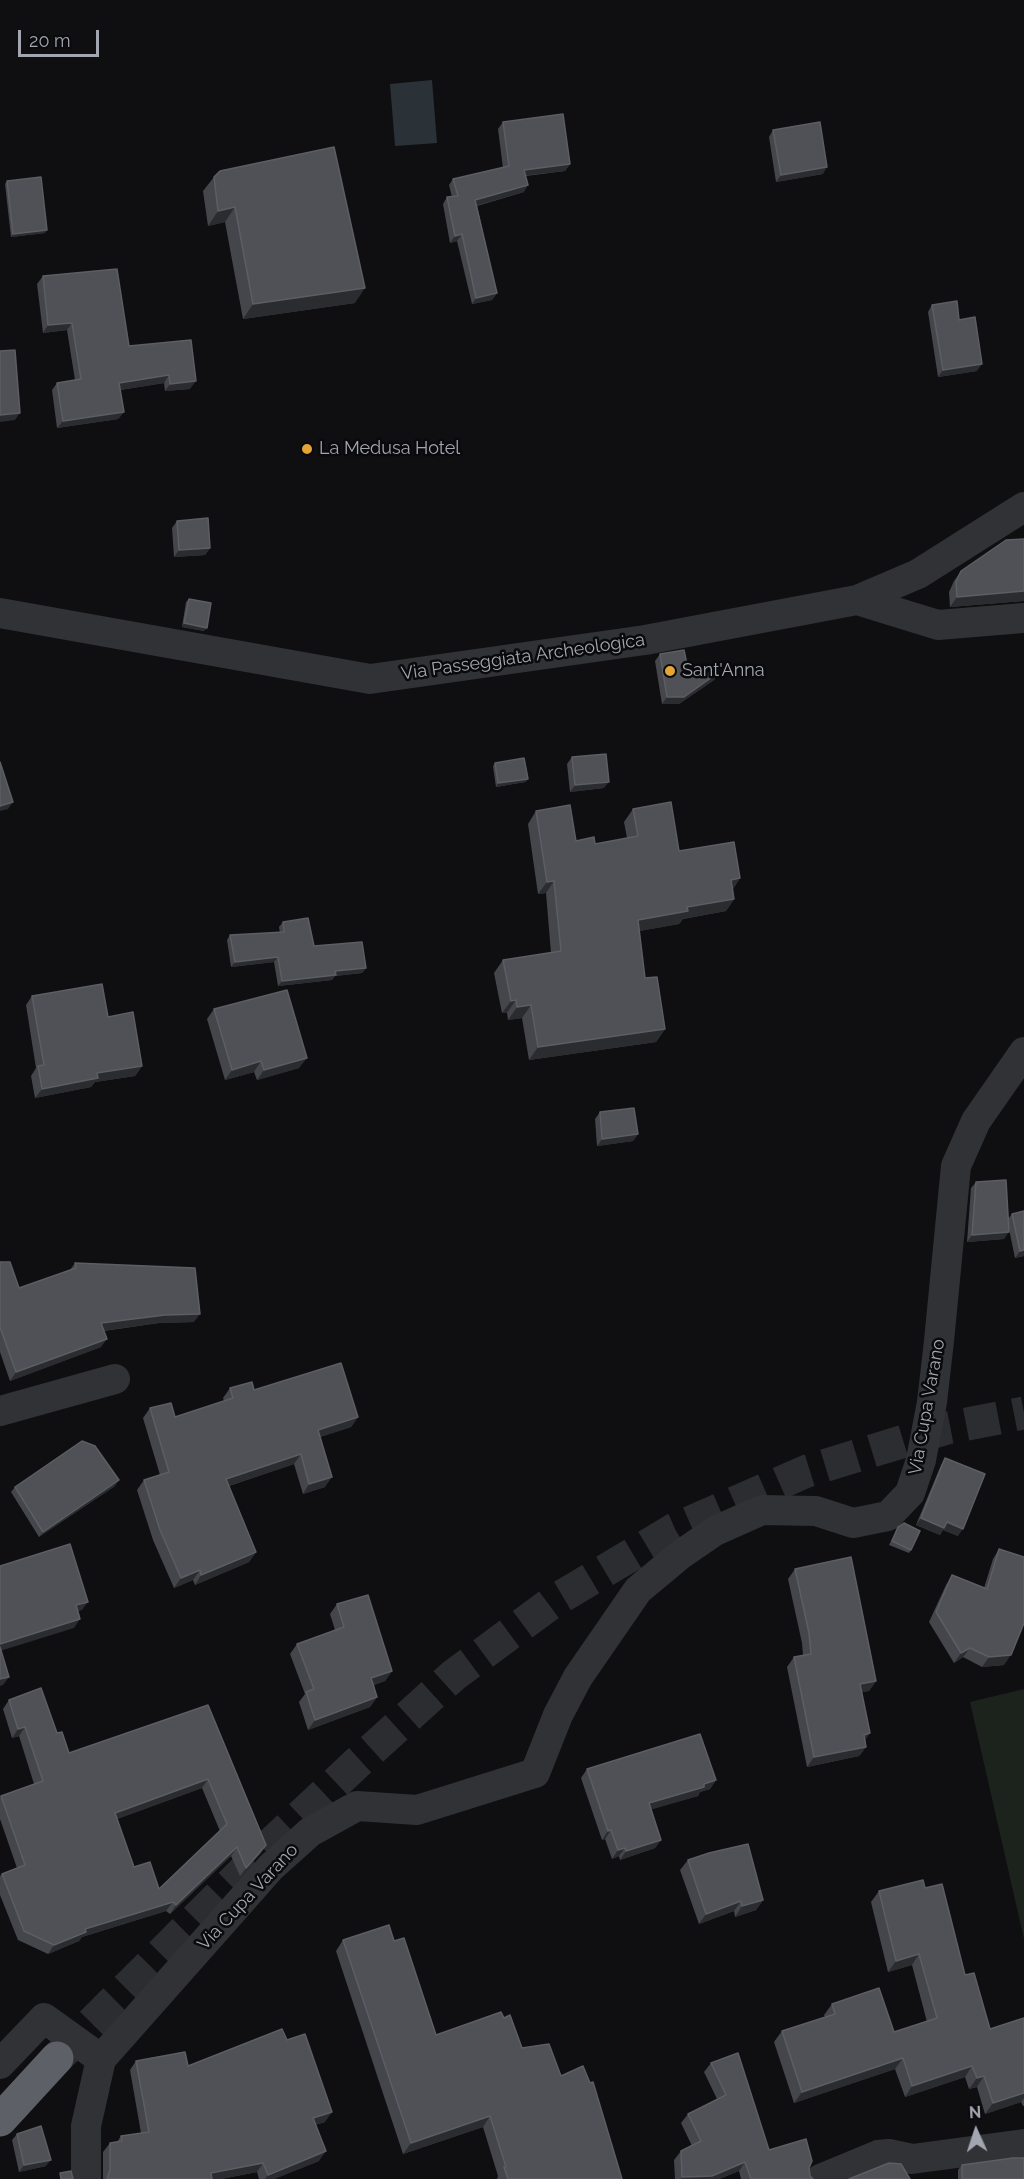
<!DOCTYPE html>
<style>
body{margin:0}
#map{position:relative;width:1024px;height:2179px;overflow:hidden;background:#0f0f11;font-family:Raleway,sans-serif}
canvas{display:block}
.north{position:absolute;left:946px;top:2101px;width:60px;height:60px;-webkit-text-stroke:4px #0a0a0c;paint-order:stroke;rotate:357deg;font-size:16px;font-weight:700;line-height:24px;text-align:center;color:#a2a6b0}
.north::after{content:'';display:block;margin:auto;width:21px;height:27px;background:#a2a6b0;clip-path:polygon(50% 0,100% 100%,50% 72%,0 100%)}
.scale{position:absolute;left:18px;top:30px;width:81px;height:27px;box-sizing:border-box;border:3px solid #a2a6b0;border-top:0;padding-left:8px;font-size:18px;line-height:21px;white-space:nowrap;color:#a2a6b0;-webkit-text-stroke:4px #0a0a0c;paint-order:stroke}
</style>
<div id="map">
<canvas width="1024" height="2179"></canvas>
<div class="north">N</div>
<div class="scale">20 m</div>
</div>
<script>
const g = document.querySelector('canvas').getContext('2d');
g.lineJoin = 'round';
function paint(path, color) {
  g.fillStyle = color;
  g.fill(path, 'evenodd');
}
function toPath(rows) {
  const path = new Path2D();
  for (const r of rows) {
    path.moveTo(r[0], r[1]);
    for (let i = 2; i < r.length; i += 2) path.lineTo(r[i], r[i + 1]);
  }
  return path;
}
function strokePath(path, color, width, dash) {
  g.strokeStyle = color;
  g.lineWidth = width;
  g.lineCap = dash ? 'butt' : 'round';
  g.setLineDash(dash || []);
  g.stroke(path);
}
function drawText(font, color, halo, rows, align = 'center') {
  g.font = font + ' Raleway,sans-serif';
  g.lineWidth = 5;
  g.setLineDash([]);
  g.textBaseline = 'middle';
  g.strokeStyle = halo;
  g.fillStyle = color;
  for (const [text, x, y, turn = 0] of rows) {
    g.save();
    g.translate(x, y);
    g.rotate((+turn || 0) * Math.PI / 180);
    g.textAlign = isNaN(turn) ? turn : align;
    if (halo) g.strokeText(text, 0, 0);
    g.fillText(text, 0, 0);
    g.restore();
  }
}
const green = toPath([
 [1024,1689,1024,1939,970,1702]
]);
const water = toPath([
 [432,80,437,143,395,146,390,84]
]);
const highwayTunnel = toPath([
 [57,2058,270,1845,357,1763,454,1675,554,1601,675,1529,807,1471,947,1428,1024,1413]
]);
const minor = toPath([
 [857,600,938,625,1024,618],
 [0,613,370,679,645,640,857,600,918,574,1024,507],
 [0,1411,115,1379],
 [0,2064,44,2018,101,2059],
 [86,2179,86,2126,101,2059,271,1867,310,1832,357,1806,417,1810,535,1773,558,1715,578,1677,638,1590,680,1555,715,1531,762,1510,816,1511,853,1523,888,1516,910,1493,921,1460,932,1402,939,1341,956,1166,976,1121,1024,1052],
 [820,2179,878,2155,889,2154,912,2159,1024,2144]
]);
const highway = toPath([
 [0,2120,57,2058]
]);
const wall = toPath([
 [503,122,570,164,565,171,526,176,524,192,477,206,497,293,492,300,472,304,457,241,450,243,443,204,447,197,452,197,449,185,453,179,503,168,498,129],
 [773,130,823,174,776,182,769,137],
 [214,177,355,303,243,319,225,222,208,226,203,191],
 [7,181,45,233,11,237,5,184],
 [43,276,129,346,190,389,165,391,164,383,120,390,124,412,118,419,57,428,52,390,57,383,75,380,67,330,43,333,37,284],
 [932,305,959,320,977,371,938,377,928,312],
 [177,521,210,548,205,555,174,557,172,528],
 [961,571,1023,601,950,607,949,592,954,581],
 [189,599,204,631,182,627,186,602],
 [660,654,689,674,718,673,714,680,679,704,662,704,655,661],
 [572,757,604,788,570,792,567,764],
 [495,763,528,779,525,782,496,787,493,766],
 [633,809,679,851,740,878,733,889,734,899,726,911,683,919,679,924,639,931,645,978,665,1029,656,1042,529,1060,522,1018,508,1020,507,1013,502,1013,494,973,503,960,551,953,546,893,538,894,528,824,536,811,576,841,595,844,627,838,624,822],
 [283,922,314,946,366,968,362,973,335,976,332,980,278,986,274,962,231,967,227,940,230,935,280,933,279,927],
 [32,996,108,1017,142,1066,135,1076,95,1082,91,1087,35,1098,31,1076,36,1068,26,1005],
 [214,1009,299,1068,257,1080,254,1072,225,1080,207,1019],
 [600,1112,638,1134,633,1141,597,1146,595,1119],
 [976,1182,1008,1219,1012,1214,1024,1256,1015,1258,1009,1229,1004,1239,967,1242,971,1188],
 [0,1262,19,1288,70,1270,75,1263,194,1322,159,1323,104,1331,101,1347,10,1381,0,1352],
 [230,1388,254,1390,358,1417,351,1427,320,1437,325,1487,303,1494,294,1464,229,1486,256,1552,249,1562,195,1585,193,1580,174,1588,153,1540,137,1490,144,1480,160,1475,143,1418,150,1408,175,1417,224,1401,223,1398],
 [945,1458,958,1536,943,1530,940,1535,916,1525,941,1465],
 [115,1486,39,1537,11,1492,15,1487],
 [898,1527,911,1550,909,1553,889,1545],
 [999,1549,1004,1665,982,1667,963,1657,954,1663,929,1622,946,1585,952,1575,984,1588,993,1559],
 [795,1569,876,1681,869,1691,861,1692,866,1747,859,1756,807,1767,787,1667,794,1657,803,1655,802,1643,788,1579],
 [337,1604,392,1671,385,1681,374,1685,377,1697,370,1707,308,1730,299,1702,305,1694,290,1654,297,1644,335,1630,330,1614],
 [9,1700,57,1733,69,1753,208,1705,266,1845,260,1854,240,1876,231,1856,170,1914,166,1911,82,1937,79,1941,48,1954,18,1940,0,1895,0,1876,2,1874,17,1868,0,1819,0,1798,1,1796,34,1784,19,1736,12,1738,3,1709],
 [202,1788,220,1831,159,1889,134,1867,117,1819],
 [587,1769,716,1780,710,1789,700,1792,698,1796,651,1809,661,1840,655,1848,620,1860,619,1856,612,1859,605,1839,602,1840,581,1778],
 [688,1860,763,1900,756,1910,735,1917,734,1911,699,1924,680,1870],
 [925,1888,990,2029,1024,2018,1024,2106,1023,2106,1021,2102,985,2114,977,2087,969,2089,965,2077,905,2097,895,2069,794,2103,774,2042,782,2031,825,2017,824,2015,832,2004,894,2032,927,2022,912,1965,888,1972,871,1902,879,1891],
 [343,1940,394,1941,436,2035,504,2018,522,2048,561,2076,622,2179,497,2179,498,2176,483,2127,403,2154,336,1951],
 [287,2040,325,2122,315,2125,319,2161,274,2179,259,2179,257,2172,221,2179,103,2179,103,2152,110,2143,117,2142,121,2136,141,2133,130,2070,136,2061,188,2066],
 [711,2063,769,2150,809,2168,810,2176,813,2179,741,2179,739,2171,719,2179,675,2179,674,2160,681,2151,692,2146,681,2123,688,2114,717,2099,704,2072],
 [17,2134,46,2166,19,2172,12,2140],
 [962,2165,1024,2179,958,2179,958,2170]
]);
const shadedWall = toPath([
 [570,164,565,171,520,176,524,170],
 [827,167,823,174,776,182,781,175],
 [528,185,524,192,471,207,475,200],
 [235,207,225,222,208,226,218,211],
 [47,230,45,233,11,237,13,234],
 [462,234,457,241,450,243,455,236],
 [365,288,355,303,243,319,253,304],
 [497,293,492,300,472,304,476,298],
 [72,323,67,330,43,333,48,325],
 [982,364,977,371,938,377,943,370],
 [169,375,164,383,114,391,119,383],
 [196,381,190,389,165,391,170,384],
 [124,412,118,419,57,428,63,421],
 [20,413,15,420,0,422,0,415],
 [210,548,205,555,174,557,179,550],
 [1024,591,1024,601,950,607,957,597],
 [184,623,207,628,204,631,182,627],
 [718,673,714,680,679,704,662,704,667,697],
 [528,779,525,782,496,787,498,783],
 [609,782,604,788,570,792,575,785],
 [13,802,8,809,0,811,0,806],
 [740,878,731,891,731,880],
 [554,881,546,893,538,894,547,882],
 [734,899,726,911,683,919,679,924,629,933,638,920,687,907],
 [278,957,274,962,231,967,235,962],
 [366,968,362,973,335,976,332,980,278,986,282,981,335,971],
 [516,1000,507,1013,502,1013,511,1001],
 [531,1005,522,1018,508,1020,517,1007],
 [665,1029,656,1042,529,1060,538,1047],
 [307,1058,299,1068,257,1080,264,1070],
 [261,1061,254,1072,225,1080,232,1070],
 [142,1066,135,1076,95,1082,91,1087,35,1098,42,1089,97,1073],
 [638,1134,633,1141,597,1146,602,1139],
 [1009,1232,1004,1239,967,1242,972,1235],
 [1024,1250,1024,1256,1015,1258,1020,1251],
 [200,1314,194,1322,159,1323,95,1332,101,1323,165,1315],
 [107,1339,101,1347,10,1381,16,1372],
 [358,1417,351,1427,311,1440,318,1430],
 [301,1454,294,1464,219,1489,226,1479],
 [332,1477,325,1487,303,1494,309,1484],
 [119,1480,115,1486,39,1537,43,1532],
 [921,1518,947,1522,963,1529,958,1536,943,1530,940,1535,916,1525],
 [256,1552,249,1562,195,1585,201,1575],
 [200,1570,193,1580,174,1588,181,1578],
 [88,1602,82,1610,70,1614,76,1605],
 [80,1619,74,1628,0,1651,0,1644],
 [970,1648,963,1657,954,1663,961,1653],
 [1011,1655,1004,1665,982,1667,989,1657],
 [392,1671,385,1681,364,1688,371,1678],
 [9,1677,3,1685,0,1686,0,1679],
 [876,1681,869,1691,853,1694,860,1684],
 [377,1697,370,1707,308,1730,315,1720],
 [25,1727,19,1736,12,1738,18,1729],
 [870,1733,863,1743,864,1735],
 [866,1747,859,1756,807,1767,814,1757],
 [208,1779,202,1788,109,1822,115,1813],
 [716,1780,710,1789,700,1792,698,1796,643,1812,649,1803],
 [611,1830,605,1839,602,1840,608,1831],
 [661,1840,655,1848,620,1860,626,1851],
 [266,1845,260,1854,240,1876,246,1868],
 [237,1847,231,1856,170,1914,176,1905],
 [625,1848,619,1856,612,1859,618,1850],
 [763,1900,756,1910,735,1917,742,1906],
 [741,1901,734,1911,699,1924,706,1914],
 [173,1902,166,1911,82,1937,79,1941,48,1954,54,1945,85,1929],
 [919,1954,912,1965,888,1972,896,1961],
 [903,2058,895,2069,794,2103,802,2092],
 [972,2066,965,2077,905,2097,912,2086],
 [984,2076,977,2087,969,2089,977,2078],
 [1024,2093,1024,2098,1021,2102,985,2114,993,2103],
 [332,2112,325,2122,306,2128,313,2118],
 [490,2116,483,2127,403,2154,411,2143],
 [326,2151,319,2161,274,2179,265,2179,268,2175],
 [51,2160,46,2166,19,2172,24,2165],
 [745,2162,739,2171,719,2179,681,2179,682,2177],
 [263,2163,257,2172,221,2179,207,2179,211,2173]
]);
const building = toPath([
 [563,114,570,164,524,170,528,185,475,200,497,293,476,298,462,234,455,236,447,197,458,196,453,179,509,166,503,122,563,114],
 [820,122,827,167,781,175,773,130,820,122],
 [334,147,365,288,253,304,235,207,218,211,214,177,220,171,334,147],
 [41,177,47,230,13,234,7,181,41,177],
 [117,269,129,346,191,340,196,381,170,384,169,375,119,383,124,412,63,421,57,383,81,379,72,323,48,325,43,276,117,269],
 [957,301,959,320,975,317,982,364,943,370,932,305,957,301],
 [15,350,20,413,0,415,0,351,15,350],
 [208,518,210,548,179,550,177,521,208,518],
 [1024,539,1024,591,957,597,956,582,961,571,1006,540,1024,539],
 [189,599,211,603,207,628,184,623,189,599],
 [684,650,689,674,718,673,684,697,667,697,660,654,684,650],
 [606,754,609,782,575,785,572,757,606,754],
 [524,758,528,779,498,783,495,763,524,758],
 [0,762,13,802,0,806,0,762],
 [671,802,679,851,734,842,740,878,731,880,734,899,687,907,688,911,638,920,645,978,657,977,665,1029,538,1047,531,1005,517,1007,516,1000,511,1001,503,960,561,951,554,881,547,882,536,811,570,805,576,841,594,837,595,844,638,836,633,809,671,802],
 [308,918,314,946,362,942,366,968,335,971,336,975,282,981,278,957,235,962,230,935,284,932,283,922,308,918],
 [102,984,108,1017,133,1012,142,1066,97,1073,98,1078,42,1089,38,1066,44,1065,32,996,102,984],
 [287,990,307,1058,264,1070,261,1061,232,1070,214,1009,287,990],
 [634,1108,638,1134,602,1139,600,1112,634,1108],
 [1006,1180,1009,1232,972,1235,976,1182,1006,1180],
 [1024,1211,1024,1250,1020,1251,1012,1214,1024,1211],
 [0,1262,10,1262,19,1288,76,1268,75,1263,195,1268,200,1314,165,1315,101,1323,107,1339,16,1372,0,1327,0,1262],
 [341,1363,358,1417,318,1430,332,1477,309,1484,301,1454,226,1479,256,1552,201,1575,200,1570,181,1578,160,1530,144,1480,169,1472,150,1408,171,1403,175,1417,233,1398,230,1388,252,1382,254,1390,341,1363],
 [82,1441,95,1446,119,1480,43,1532,15,1487,82,1441],
 [945,1458,985,1474,963,1529,947,1522,944,1528,921,1518,945,1458],
 [904,1523,920,1531,911,1550,892,1541,898,1527,904,1523],
 [70,1544,88,1602,76,1605,80,1619,0,1644,0,1566,70,1544],
 [999,1549,1024,1557,1024,1623,1011,1655,989,1657,970,1648,961,1653,936,1612,952,1575,987,1589,999,1549],
 [851,1557,876,1681,860,1684,870,1733,864,1735,866,1747,814,1757,794,1657,811,1654,809,1633,795,1569,851,1557],
 [368,1595,392,1671,371,1678,377,1697,315,1720,306,1692,314,1689,297,1644,344,1627,337,1604,368,1595],
 [0,1647,9,1677,0,1679,0,1647],
 [41,1688,57,1733,62,1732,69,1753,208,1705,266,1845,246,1868,237,1847,176,1905,173,1902,85,1929,86,1932,54,1945,24,1931,2,1874,25,1865,1,1796,43,1781,25,1727,18,1729,9,1700,41,1688],
 [208,1779,227,1824,159,1889,150,1862,134,1867,115,1813,208,1779],
 [700,1734,716,1780,704,1784,704,1787,649,1803,661,1840,626,1851,625,1848,618,1850,611,1830,608,1831,587,1769,700,1734],
 [748,1844,763,1900,742,1906,741,1901,706,1914,688,1860,709,1853,748,1844],
 [923,1880,925,1888,942,1884,965,1975,974,1973,990,2029,1024,2018,1024,2093,993,2103,984,2076,977,2078,972,2066,912,2086,903,2058,802,2092,782,2031,835,2014,832,2004,879,1988,894,2032,937,2018,919,1954,896,1961,879,1891,923,1880],
 [389,1925,394,1941,404,1938,436,2035,501,2012,504,2018,510,2015,522,2048,549,2044,561,2076,583,2066,590,2083,593,2082,622,2179,508,2179,504,2167,506,2167,490,2116,411,2143,343,1940,389,1925],
 [282,2029,287,2040,305,2034,332,2112,313,2118,326,2151,268,2175,263,2163,211,2173,212,2179,107,2179,110,2170,110,2143,122,2141,121,2136,149,2132,136,2061,185,2052,188,2066,282,2029],
 [738,2053,769,2150,806,2139,812,2161,809,2168,810,2176,813,2179,751,2179,745,2162,712,2176,682,2177,681,2151,701,2141,688,2114,726,2095,711,2063,738,2053],
 [41,2126,51,2160,24,2165,17,2134,41,2126],
 [1013,2158,1024,2158,1024,2179,962,2179,962,2165,1013,2158],
 [889,2163,901,2164,910,2179,849,2179,889,2163],
 [71,2171,73,2179,61,2179,60,2173,71,2171]
]);
const markers = [
 [307,449,6,"#e3a635"],
 [670,671,6,"#e3a635"]
];
const poiNames = [
 ["La Medusa Hotel",319,449],
 ["Sant'Anna",682,671]
];
const streetNames = [
 ["Via Passeggiata Archeologica",523,657,-8],
 ["Via Cupa Varano",927,1407,-80],
 ["Via Cupa Varano",248,1897,-47]
];
paint(green, '#1c231d');
paint(water, '#2a3238');
strokePath(highwayTunnel, '#2c2d31', 33, [33, 16]);
strokePath(minor, '#313235', 30);
strokePath(highway, '#5d6066', 33);
paint(wall, '#45464c');
paint(shadedWall, '#2b2c30');
paint(building, '#4f5156');
strokePath(building, '#5c5e64', 1.5);
for (const [x, y, r, color] of markers) {
  const dot = new Path2D();
  dot.arc(x, y, r, 0, 2 * Math.PI);
  g.fillStyle = color;
  g.fill(dot);
  strokePath(dot, '#0a0a0c', 2);
}
drawText('18px', '#a2a6b0', '#0a0a0c', poiNames, 'left');
drawText('18px', '#a2a6b0', '#0a0a0c', streetNames);
</script>
